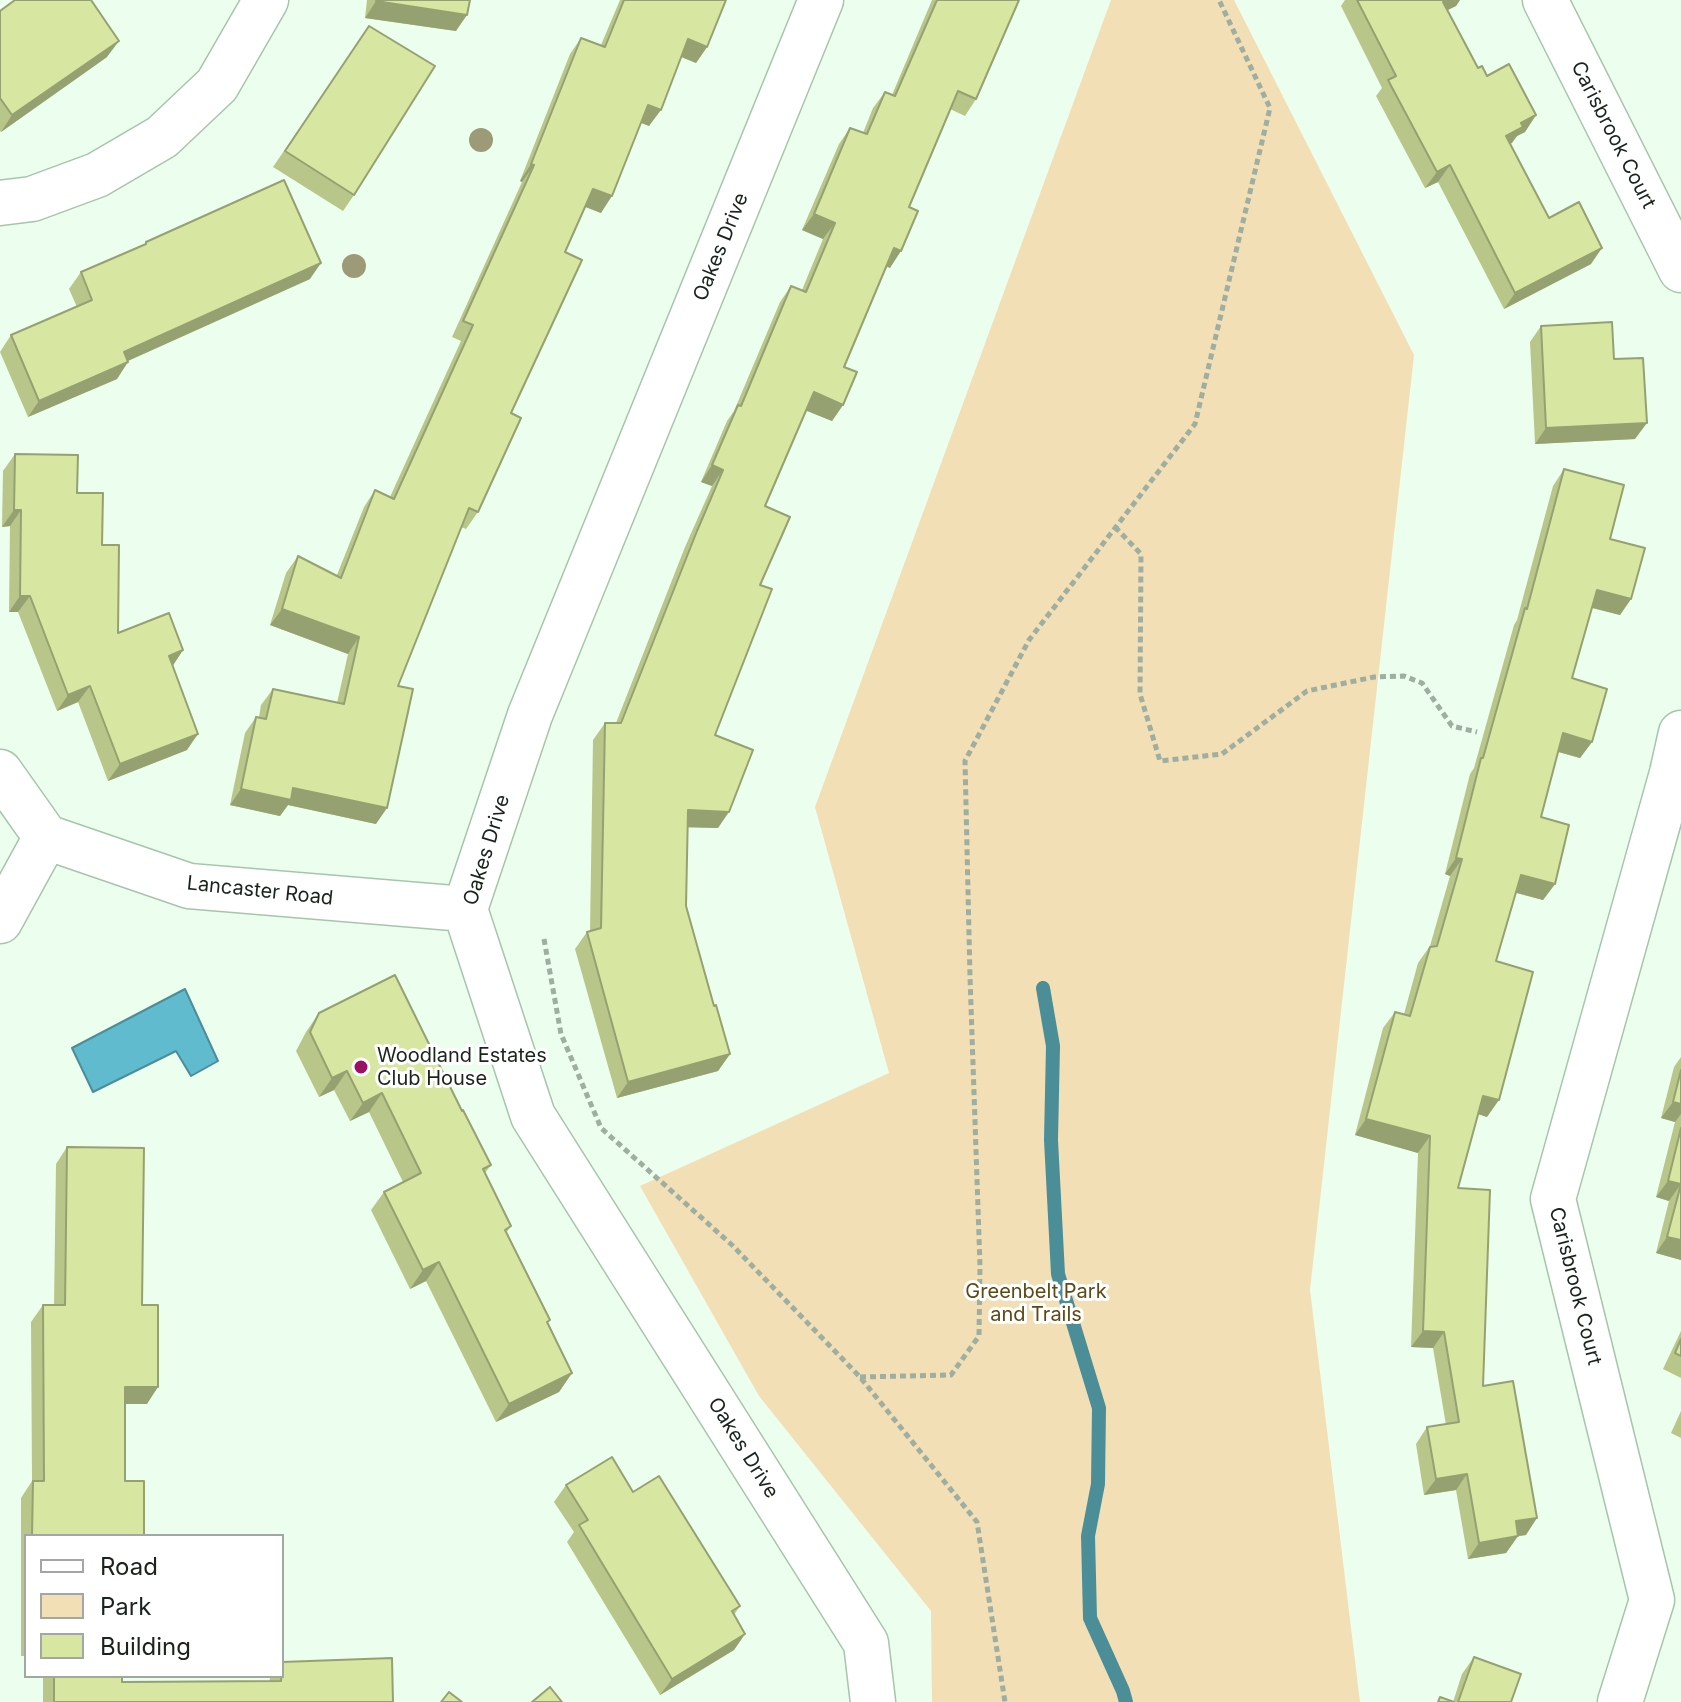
<!DOCTYPE html>
<style>
body{margin:0}
#map{position:relative;width:1681px;height:1702px;overflow:hidden;background:#ecfeee;font-family:Inter,sans-serif}
canvas{display:block}
.legend{position:absolute;left:24px;top:1534px;width:260px;height:144px;box-sizing:border-box;background:#fff;border:2px solid #a3a7a4;margin:0;padding:10px 14px;list-style:none;font-size:24px;color:#19241b}
.legend li{display:flex;align-items:center;gap:16px;height:40px}
.legend b{width:40px;border:2px solid #a3a7a4}
</style>
<div id="map">
<canvas width="1681" height="1702"></canvas>
<ul class="legend">
<li><b style="height:10px;background:#fff"></b>Road</li>
<li><b style="height:22px;background:#f2dfb6"></b>Park</li>
<li><b style="height:22px;background:#d7e6a1"></b>Building</li>
</ul>
</div>
<script>
const g = document.querySelector('canvas').getContext('2d');
g.lineJoin = 'round';
function paint(path, color) {
  g.fillStyle = color;
  g.fill(path, 'evenodd');
}
function toPath(rows) {
  const path = new Path2D();
  for (const r of rows) {
    path.moveTo(r[0], r[1]);
    for (let i = 2; i < r.length; i += 2) path.lineTo(r[i], r[i + 1]);
  }
  return path;
}
function strokePath(path, color, width, dash) {
  g.strokeStyle = color;
  g.lineWidth = width;
  g.lineCap = dash ? 'butt' : 'round';
  g.setLineDash(dash || []);
  g.stroke(path);
}
function drawText(font, color, halo, rows, align = 'center') {
  g.font = font + ' Inter,sans-serif';
  g.lineWidth = 6;
  g.setLineDash([]);
  g.textBaseline = 'middle';
  g.strokeStyle = halo;
  g.fillStyle = color;
  for (const [text, x, y, turn = 0] of rows) {
    g.save();
    g.translate(x, y);
    g.rotate((+turn || 0) * Math.PI / 180);
    g.textAlign = isNaN(turn) ? turn : align;
    if (halo) g.strokeText(text, 0, 0);
    g.fillText(text, 0, 0);
    g.restore();
  }
}
const green = toPath([
 [1111,0,1234,0,1414,355,1310,1290,1360,1702,932,1702,931,1611,759,1396,640,1186,889,1073,815,807]
]);
const water = toPath([
 [185,989,218,1061,191,1076,176,1051,93,1092,72,1048,185,989]
]);
const stream = toPath([
 [1043,988,1053,1046,1051,1140,1058,1274,1099,1408,1098,1484,1088,1536,1090,1618,1123,1691,1126,1702]
]);
const path = toPath([
 [1115,527,1141,554,1140,694,1160,761,1222,754,1307,691,1374,677,1404,676,1422,683,1452,726,1477,732],
 [544,939,561,1034,601,1128,732,1245,860,1377,977,1522,1005,1702],
 [860,1377,951,1375,979,1336,980,1266,970,977,965,761,1029,640,1195,424,1270,108,1219,0]
]);
const street = toPath([
 [821,0,530,715,465,909,533,1116,866,1643,873,1702],
 [1545,0,1681,270],
 [0,203,32,199,97,175,162,137,217,85,266,0],
 [0,772,46,837,189,886,465,909],
 [0,921,46,837],
 [1620,1702,1652,1600,1553,1199,1672,773,1681,733]
]);
const trees = [
 [481,140],
 [354,266]
];
const wall = toPath([
 [367,0,470,0,456,31,365,18],
 [620,0,726,0,707,47,696,63,681,57,649,126,641,123,601,213,585,207,565,252,478,512,466,529,461,527,398,686,376,824,288,805,280,816,230,805,245,733,256,717,259,717,261,705,273,689,337,703,348,654,270,625,286,573,298,556,337,575,364,507,375,490,390,497,461,341,452,337,522,182,520,181,570,54,581,38,601,45],
 [932,0,1019,0,976,99,965,116,950,109,909,207,890,268,887,266,844,367,843,405,832,421,806,410,765,506,760,585,715,735,718,828,687,827,686,906,714,1006,730,1054,718,1071,617,1098,575,949,587,932,590,931,593,740,605,723,616,723,685,547,712,486,701,482,727,421,734,411,780,302,791,286,802,290,823,239,802,230,839,144,850,128,863,133,873,108,885,92,892,95],
 [1345,0,1460,0,1456,6,1447,10,1478,68,1536,115,1525,132,1517,136,1510,144,1549,218,1591,264,1504,309,1438,182,1425,188,1376,96,1382,88,1341,6],
 [0,11,107,57,1,132,0,131],
 [369,26,354,195,343,211,273,167],
 [146,242,310,279,128,361,117,379,28,417,0,352,11,335,77,307,69,289,81,272,144,245],
 [1541,326,1614,359,1635,439,1535,444,1530,342],
 [15,454,77,493,102,545,118,633,183,650,173,665,187,750,108,781,78,702,57,711,18,612,9,612,10,526,2,527,3,471],
 [1564,469,1610,539,1631,599,1620,615,1592,608,1572,678,1592,742,1580,758,1558,752,1541,817,1555,884,1543,900,1516,893,1496,961,1487,1117,1478,1114,1458,1188,1483,1386,1526,1535,1518,1536,1506,1553,1468,1559,1456,1490,1424,1495,1416,1444,1427,1427,1446,1425,1433,1348,1411,1347,1418,1153,1355,1135,1383,1028,1395,1012,1404,1014,1418,963,1430,946,1450,876,1445,874,1470,774,1474,768,1514,625,1517,620,1553,486],
 [319,1013,462,1111,491,1165,485,1173,511,1226,506,1233,572,1373,559,1392,496,1422,426,1281,410,1289,371,1210,384,1192,403,1182,369,1112,350,1121,334,1090,319,1097,296,1051,306,1032],
 [1681,1057,1681,1260,1656,1253,1669,1201,1656,1197,1675,1122,1661,1118,1674,1067],
 [67,1147,142,1305,147,1404,125,1404,125,1481,144,1535,143,1536,26,1536,26,1656,21,1656,21,1498,32,1481,31,1322,43,1305,54,1305,56,1164],
 [1681,1331,1681,1378,1663,1369],
 [1681,1411,1681,1438,1671,1433],
 [566,1485,633,1492,740,1606,734,1615,745,1634,734,1650,660,1695,567,1542,574,1532,554,1502],
 [1474,1657,1511,1702,1437,1702,1440,1697,1453,1702,1462,1674],
 [43,1676,122,1676,122,1682,269,1681,271,1676,282,1676,393,1702,43,1702]
]);
const shadedWall = toPath([
 [1446,0,1460,0,1456,6,1432,18,1443,2],
 [376,1,467,15,456,31,365,18],
 [688,39,707,47,696,63,677,55],
 [119,41,107,57,1,132,12,115],
 [648,105,661,110,649,126,637,121],
 [1536,115,1525,132,1517,136,1512,143,1494,152,1506,136,1521,123],
 [531,164,534,165,522,182,520,181],
 [1450,165,1438,182,1425,188,1437,172],
 [593,189,612,196,601,213,581,205],
 [814,214,835,223,823,239,802,230],
 [894,248,901,251,890,268,883,265],
 [1602,248,1591,264,1504,309,1515,293],
 [321,263,310,279,112,368,124,352],
 [128,362,117,379,28,417,39,401],
 [814,392,843,405,832,421,802,409],
 [1647,423,1635,439,1535,444,1546,428],
 [712,465,723,470,712,486,701,482],
 [14,510,21,510,10,526,2,527],
 [1597,590,1631,599,1620,615,1585,606],
 [20,596,30,596,18,612,9,612],
 [282,609,359,637,348,654,270,625],
 [183,650,172,667,169,656],
 [90,686,78,702,57,711,68,695],
 [1563,733,1592,742,1580,758,1552,750],
 [198,734,187,750,108,781,120,764],
 [293,788,387,808,376,824,288,805,280,816,230,805,241,789],
 [688,810,729,812,718,828,676,827],
 [1456,858,1462,859,1450,876,1445,874],
 [1521,875,1555,884,1543,900,1510,891],
 [730,1054,718,1071,617,1098,628,1082],
 [347,1071,334,1090,319,1097,332,1078],
 [382,1093,369,1112,350,1121,363,1103],
 [1483,1096,1499,1100,1487,1117,1472,1112],
 [1673,1102,1681,1104,1681,1114,1675,1122,1661,1118],
 [1366,1119,1430,1136,1418,1153,1355,1135],
 [1668,1181,1681,1184,1669,1201,1656,1197],
 [1667,1237,1681,1240,1681,1260,1656,1253],
 [439,1262,426,1281,410,1289,423,1270],
 [1423,1331,1444,1332,1433,1348,1411,1347],
 [572,1373,559,1392,496,1422,509,1404],
 [125,1387,158,1387,147,1404,113,1404],
 [1467,1474,1456,1490,1424,1495,1436,1479],
 [1537,1518,1526,1535,1504,1538,1516,1521],
 [1518,1536,1506,1553,1468,1559,1479,1543],
 [745,1634,734,1650,660,1695,672,1679]
]);
const building = toPath([
 [15,0,91,0,119,41,12,115,0,98,0,11,15,0],
 [377,0,470,0,467,15,376,1,377,0],
 [624,0,726,0,707,47,688,39,661,110,648,105,612,196,593,189,565,252,582,260,511,413,521,418,478,512,469,508,398,686,413,689,387,808,293,788,291,800,241,789,256,717,266,719,273,689,344,704,359,637,282,609,298,556,341,578,375,490,394,499,473,325,463,321,534,165,531,164,581,38,605,47,624,0],
 [937,0,1019,0,976,99,958,91,909,207,918,211,901,251,894,248,844,367,857,372,843,405,814,392,765,506,790,517,760,585,772,589,715,735,753,750,729,812,688,810,686,906,714,1006,716,1005,730,1054,628,1082,587,932,601,928,605,723,621,723,697,531,723,470,712,465,738,405,741,406,791,286,806,292,835,223,814,214,850,128,867,134,885,92,895,96,937,0],
 [1357,0,1446,0,1443,2,1478,68,1482,66,1487,76,1509,64,1536,115,1521,123,1523,127,1506,136,1549,218,1579,202,1602,248,1515,293,1450,165,1437,172,1388,80,1396,76,1357,0],
 [369,26,435,66,354,195,285,151,369,26],
 [284,180,321,263,124,352,128,362,39,401,11,335,92,300,81,272,146,244,146,242,284,180],
 [1612,322,1614,359,1643,358,1647,423,1546,428,1541,326,1612,322],
 [15,454,78,455,77,493,103,493,102,545,119,545,118,633,169,613,183,650,169,656,198,734,120,764,90,686,68,695,30,596,20,596,21,510,14,510,15,454],
 [1564,469,1624,485,1610,539,1645,548,1631,599,1597,590,1572,678,1607,689,1592,742,1563,733,1541,817,1569,825,1555,884,1521,875,1496,961,1533,972,1499,1100,1483,1096,1458,1188,1490,1190,1483,1386,1513,1381,1537,1518,1516,1521,1518,1536,1479,1543,1467,1474,1436,1479,1427,1427,1459,1422,1444,1332,1423,1331,1430,1136,1366,1119,1395,1012,1410,1016,1430,947,1437,946,1462,859,1456,858,1481,758,1483,758,1525,608,1527,609,1564,469],
 [395,975,462,1111,463,1110,491,1165,483,1169,511,1226,505,1230,550,1320,547,1322,572,1373,509,1404,439,1262,423,1270,384,1192,421,1173,382,1093,363,1103,347,1071,332,1078,310,1032,319,1013,395,975],
 [1681,1070,1681,1104,1673,1102,1681,1070],
 [1681,1128,1681,1240,1667,1237,1681,1184,1668,1181,1681,1128],
 [67,1147,144,1148,142,1305,158,1305,158,1387,125,1387,125,1481,144,1481,144,1535,32,1536,33,1481,44,1481,43,1305,65,1305,67,1147],
 [1681,1339,1681,1356,1675,1353,1681,1339],
 [612,1457,633,1492,659,1476,740,1606,732,1611,745,1634,672,1679,579,1525,588,1520,566,1485,612,1457],
 [1474,1657,1521,1674,1511,1702,1458,1702,1474,1657],
 [392,1658,393,1702,54,1702,54,1676,122,1676,122,1682,281,1681,282,1662,392,1658],
 [550,1687,562,1702,532,1702,550,1687],
 [449,1692,462,1702,441,1702,449,1692],
 [1440,1697,1454,1702,1438,1702,1440,1697]
]);
const markers = [
 [361,1067,8,"#9b1162"]
];
const streetNames = [
 ["Carisbrook Court",1613,135,63],
 ["Oakes Drive",721,247,-68],
 ["Oakes Drive",487,850,-73],
 ["Lancaster Road",260,891,6],
 ["Carisbrook Court",1575,1286,76],
 ["Oakes Drive",743,1448,58]
];
const poiNames = [
 ["Woodland Estates",377,1056],
 ["Club House",377,1079]
];
const parkNames = [
 ["Greenbelt Park",1036,1292],
 ["and Trails",1036,1315]
];
paint(green, '#f2dfb6');
paint(water, '#60bbce');
strokePath(water, '#4b8e98', 2);
strokePath(stream, '#4b8e98', 14);
strokePath(street, '#a7c5ac', 47);
strokePath(path, '#9eaea0', 5, [6, 4]);
strokePath(street, '#fff', 44);
g.fillStyle = '#9d9a77';
for (const [x, y] of trees) {
  g.beginPath();
  g.arc(x, y, 12, 0, 2 * Math.PI);
  g.fill();
}
paint(wall, '#b9c68a');
paint(shadedWall, '#96a171');
paint(building, '#d7e6a1');
strokePath(building, '#96a171', 2);
for (const [x, y, r, color] of markers) {
  const dot = new Path2D();
  dot.arc(x, y, r, 0, 2 * Math.PI);
  g.fillStyle = color;
  g.fill(dot);
  strokePath(dot, '#fff', 3);
}
drawText('20px', '#19241b', '#fff', streetNames);
drawText('20px', '#19241b', '#fff', poiNames, 'left');
drawText('20px', '#5d4916', '#fff', parkNames);
</script>
